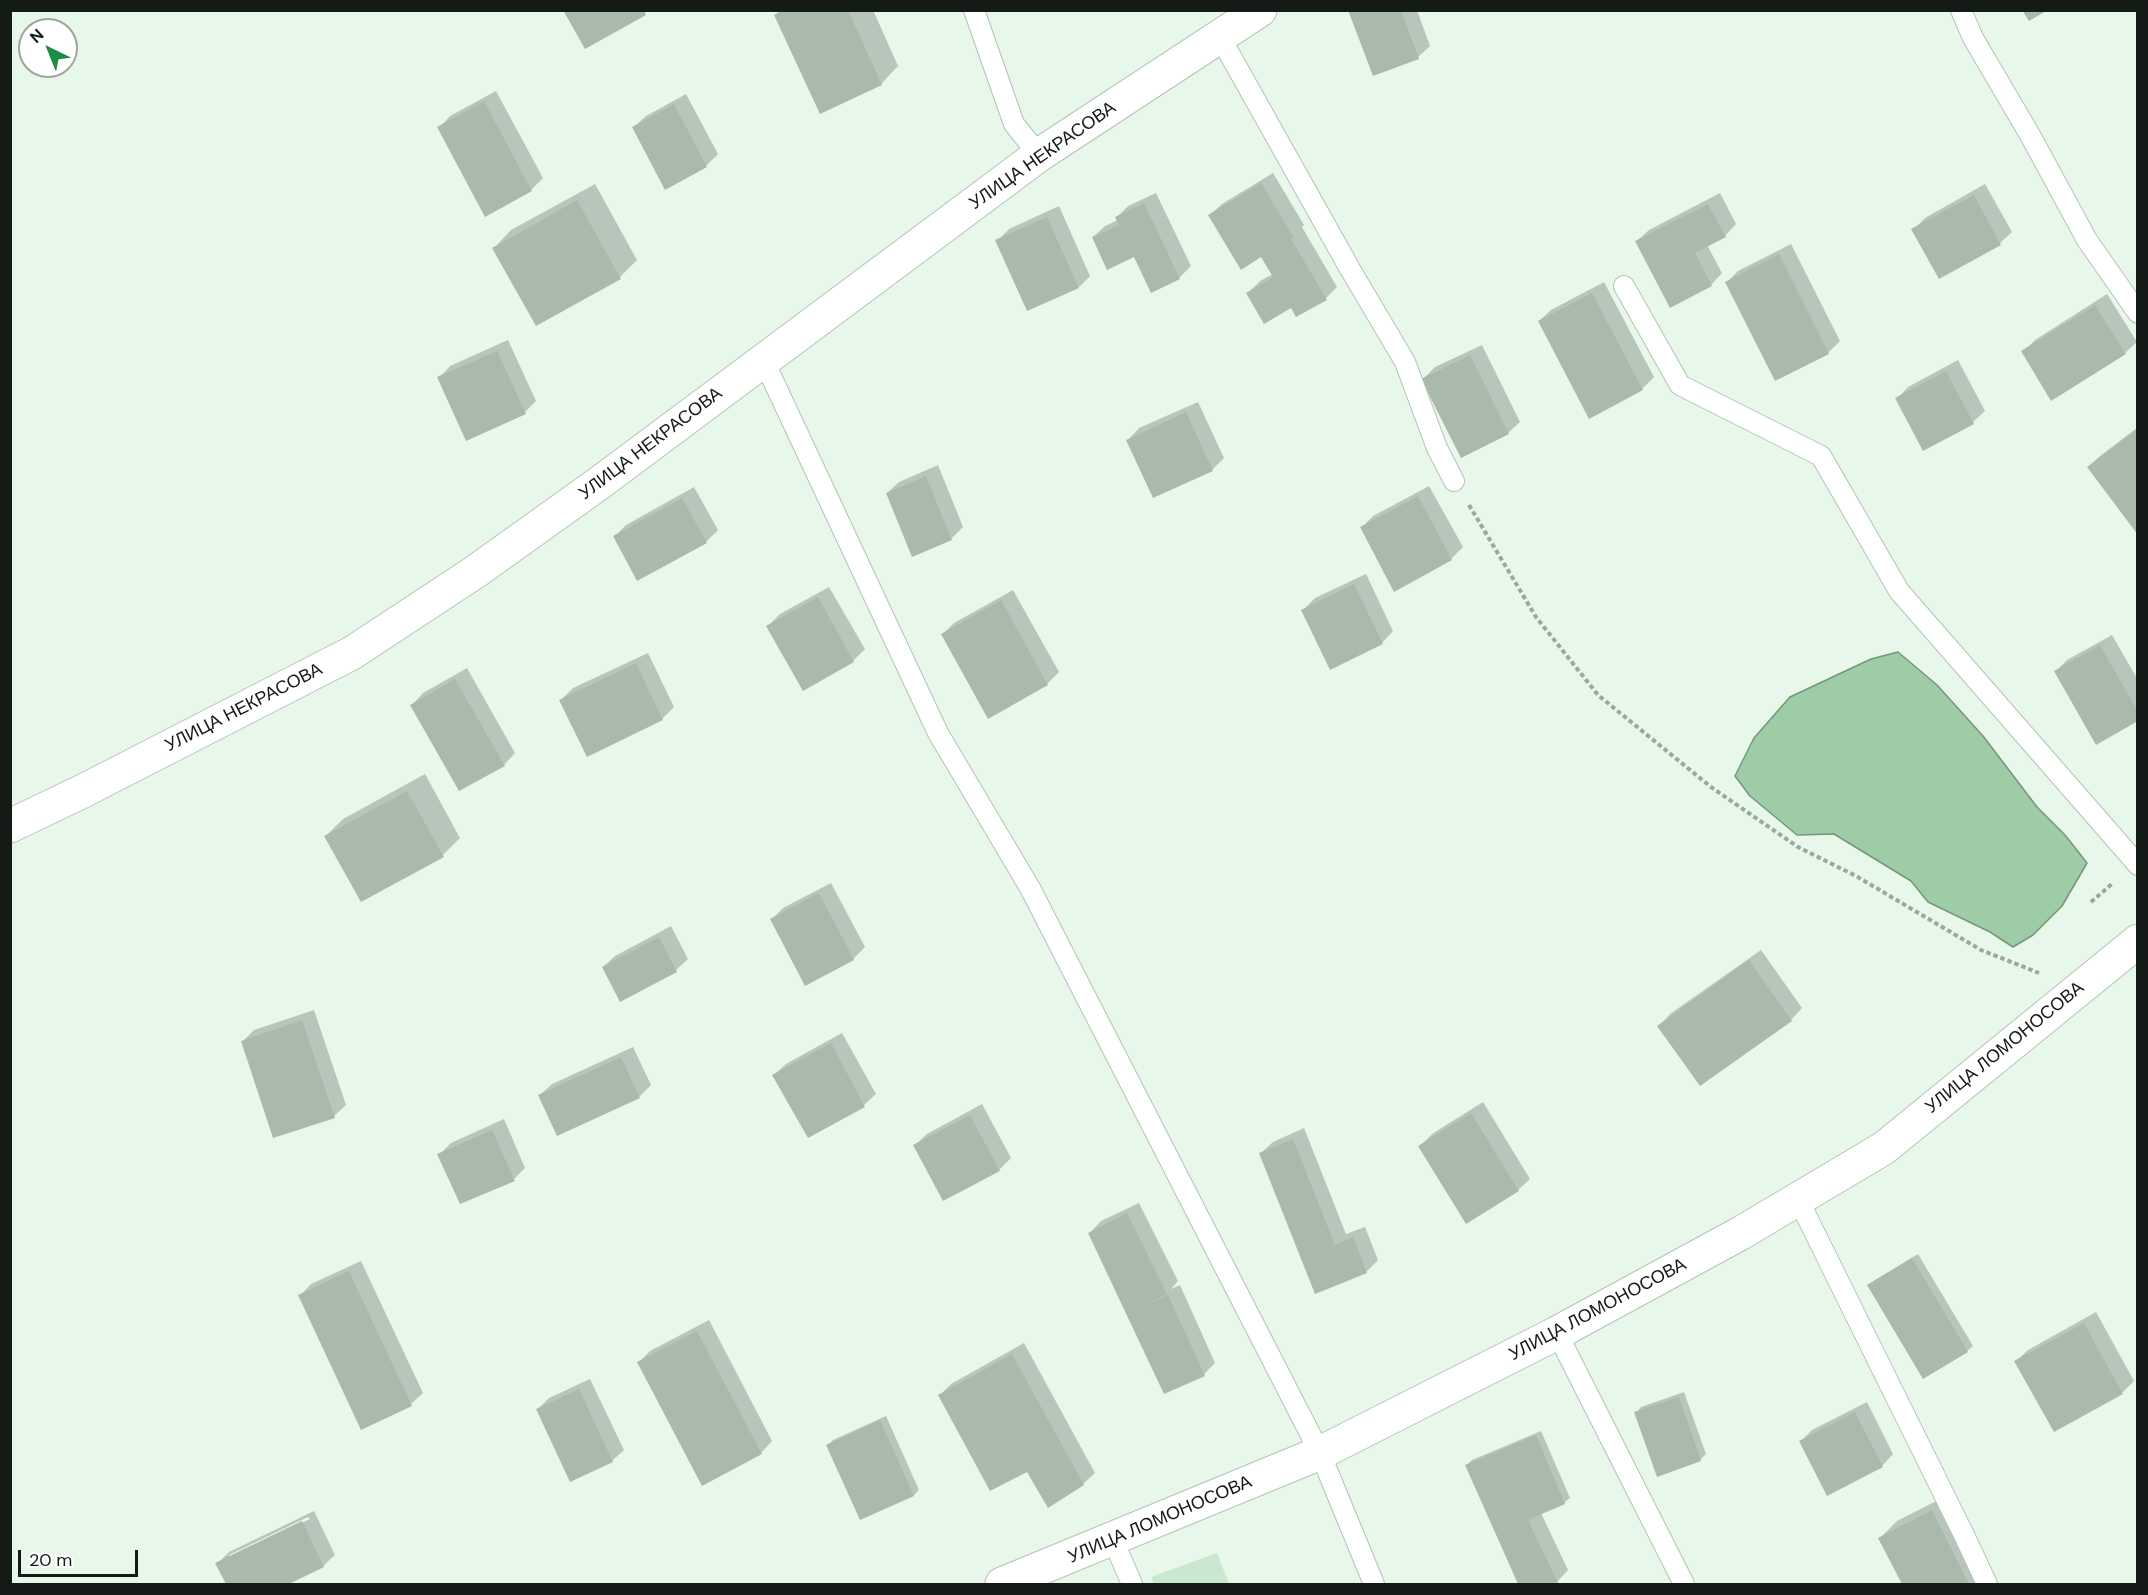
<!DOCTYPE html>
<meta charset="utf-8">
<style>
body{margin:0}
#map{position:relative;width:2148px;height:1595px;overflow:hidden;background:#e7f7e9;font-family:"DM Sans",sans-serif}
canvas{display:block}
.frame{position:absolute;inset:0;border:12px solid #141a15;pointer-events:none}
.north{position:absolute;left:18px;top:18px;width:60px;height:60px;box-sizing:border-box;background:#fff;border:2px solid #a1a3a1;border-radius:50%;rotate:317deg;font-size:16px;font-weight:700;line-height:24px;text-align:center;color:#141a15}
.north::after{content:'';display:block;margin:auto;width:21px;height:27px;background:#1d8d46;clip-path:polygon(50% 0,100% 100%,50% 72%,0 100%)}
.scale{position:absolute;left:18px;top:1550px;width:120px;height:27px;box-sizing:border-box;border:3px solid #141a15;border-top:0;padding-left:8px;font-size:18px;line-height:21px;white-space:nowrap;color:#141a15;-webkit-text-stroke:4px #fff;paint-order:stroke}
</style>
<div id="map">
<canvas width="2148" height="1595"></canvas>
<div class="frame"></div>
<div class="north">N</div>
<div class="scale">20 m</div>
</div>
<script>
const g = document.querySelector('canvas').getContext('2d');
g.lineJoin = 'round';
function paint(path, color) {
  g.fillStyle = color;
  g.fill(path, 'evenodd');
}
function toPath(rows) {
  const path = new Path2D();
  for (const r of rows) {
    path.moveTo(r[0], r[1]);
    for (let i = 2; i < r.length; i += 2) path.lineTo(r[i], r[i + 1]);
  }
  return path;
}
function strokePath(path, color, width, dash) {
  g.strokeStyle = color;
  g.lineWidth = width;
  g.lineCap = dash ? 'butt' : 'round';
  g.setLineDash(dash || []);
  g.stroke(path);
}
function drawText(font, color, halo, rows, align = 'center') {
  g.font = font + ' "DM Sans",sans-serif';
  g.lineWidth = 6;
  g.setLineDash([]);
  g.textBaseline = 'middle';
  g.strokeStyle = halo;
  g.fillStyle = color;
  for (const [text, x, y, turn = 0] of rows) {
    g.save();
    g.translate(x, y);
    g.rotate((+turn || 0) * Math.PI / 180);
    g.textAlign = isNaN(turn) ? turn : align;
    if (halo) g.strokeText(text, 0, 0);
    g.fillText(text, 0, 0);
    g.restore();
  }
}
const green = toPath([
 [1217,1553,1229,1584,1154,1584,1151,1577]
]);
const water = toPath([
 [1898,652,1937,685,1983,736,2037,807,2065,835,2087,863,2062,906,2033,935,2013,947,1990,932,1928,902,1911,881,1834,834,1797,835,1750,796,1735,776,1754,738,1790,697,1871,659,1898,652]
]);
const shadow = toPath([
 [780,10,873,10,898,66,881,84,776,15],
 [1350,10,1417,10,1430,46,1418,57],
 [496,91,543,178,531,190,486,215,439,128,450,116],
 [686,94,718,154,706,166,634,127,646,116],
 [1273,173,1304,225,1302,227,1337,287,1326,298,1292,306,1248,293,1260,281,1273,274,1262,255,1210,215,1222,204],
 [595,184,637,260,620,277,494,248,511,230],
 [1985,184,2012,232,2000,243,1913,230,1925,218],
 [1156,193,1191,266,1179,278,1093,237,1105,226,1118,220,1117,217,1128,206],
 [1720,193,1736,224,1725,236,1707,245,1722,273,1711,285,1637,241,1649,230],
 [1059,206,1090,276,1079,287,997,241,1009,229],
 [1791,244,1840,341,1828,353,1775,379,1727,282,1738,271],
 [1604,282,1654,377,1642,389,1539,321,1551,310],
 [2107,294,2137,342,2125,353,2023,352,2035,340],
 [508,340,536,401,525,412,439,378,450,366],
 [1482,345,1520,422,1508,433,1423,379,1435,367],
 [1958,360,1985,411,1973,422,1897,399,1908,387],
 [1198,402,1224,458,1212,470,1154,496,1128,440,1139,428],
 [2138,427,2138,532,2088,467,2100,456],
 [938,465,963,527,952,538,912,555,887,493,899,482],
 [1429,486,1463,547,1451,559,1361,528,1373,516],
 [694,487,718,530,706,542,615,536,626,525],
 [1366,574,1393,631,1382,643,1303,610,1315,598],
 [829,587,865,649,853,661,768,626,780,614],
 [1013,590,1059,672,1047,684,989,717,943,634,954,623],
 [2112,635,2138,680,2138,719,2056,671,2067,660],
 [648,653,674,707,662,719,561,700,573,688],
 [467,668,515,753,504,765,412,705,423,693],
 [425,774,460,838,443,855,326,836,343,819],
 [831,883,865,947,853,959,806,984,772,919,783,908],
 [671,926,688,959,676,970,620,1000,603,967,615,956],
 [1761,950,1802,1008,1791,1020,1659,1026,1670,1014],
 [314,1010,346,1105,334,1116,242,1042,254,1030],
 [842,1033,876,1094,864,1105,808,1136,774,1075,786,1064],
 [633,1047,651,1085,639,1097,540,1095,552,1084],
 [1483,1102,1530,1179,1518,1190,1420,1146,1432,1134],
 [982,1104,1011,1158,999,1170,915,1145,927,1134],
 [504,1119,525,1168,514,1179,439,1155,451,1143],
 [1304,1128,1346,1234,1365,1227,1378,1260,1366,1272,1316,1292,1261,1153,1273,1142],
 [1139,1203,1178,1281,1171,1289,1180,1285,1215,1363,1204,1374,1090,1233,1101,1221],
 [1918,1254,1973,1346,1967,1351,1869,1285,1875,1280],
 [361,1261,423,1393,411,1404,300,1296,311,1284],
 [2096,1312,2134,1381,2122,1393,2016,1361,2028,1350],
 [709,1320,772,1441,761,1453,638,1363,650,1351],
 [1024,1343,1095,1473,1083,1484,1028,1470,940,1395,951,1384],
 [590,1379,624,1450,612,1461,538,1409,549,1398],
 [1684,1392,1706,1454,1700,1460,1636,1413,1641,1407],
 [1867,1402,1893,1454,1882,1466,1801,1441,1812,1430],
 [886,1416,919,1490,914,1495,861,1518,828,1445,833,1440],
 [1541,1431,1570,1498,1564,1503,1541,1513,1568,1570,1557,1582,1551,1584,1520,1584,1467,1465,1472,1460],
 [1950,1494,1995,1584,1903,1584,1880,1538,1897,1521],
 [314,1511,335,1555,323,1566,285,1584,227,1584,217,1564,229,1552],
 [308,1517,310,1519,229,1558,229,1555]
]);
const building = toPath([
 [563,10,644,10,646,15,585,49],
 [783,10,848,10,882,85,820,114,774,15],
 [1348,10,1401,10,1419,59,1373,76],
 [2022,10,2048,10,2029,21],
 [484,101,532,191,485,217,437,127],
 [674,104,707,167,665,190,632,127],
 [1261,183,1294,238,1291,239,1327,300,1296,317,1291,308,1264,324,1246,293,1273,277,1261,257,1241,270,1208,215],
 [1974,195,2001,245,1939,279,1911,229],
 [577,200,621,279,536,326,492,248],
 [1144,203,1180,279,1151,293,1134,257,1107,270,1092,237,1119,225,1115,217],
 [1708,204,1726,237,1695,253,1712,286,1670,308,1635,241],
 [1047,217,1079,288,1027,311,995,240],
 [1779,254,1829,354,1775,381,1725,282],
 [1592,293,1643,390,1589,419,1538,321],
 [2095,305,2126,354,2051,401,2021,351],
 [497,351,526,414,466,441,437,377],
 [1470,355,1509,434,1461,458,1421,379],
 [1946,371,1974,424,1923,451,1895,398],
 [1186,412,1213,471,1153,498,1126,440],
 [2138,429,2138,535,2087,467],
 [926,476,952,540,912,557,886,493],
 [1418,496,1452,560,1394,592,1360,527],
 [682,498,707,543,637,581,613,536],
 [1354,584,1383,644,1330,670,1301,610],
 [818,597,854,662,803,691,766,626],
 [1001,600,1048,685,988,719,941,634],
 [2100,645,2138,712,2138,721,2096,745,2054,671],
 [636,663,663,720,587,757,559,700],
 [455,679,505,766,459,791,410,705],
 [407,791,444,857,361,902,324,836],
 [819,893,854,960,805,986,770,919],
 [659,937,677,972,620,1002,602,967],
 [1749,960,1792,1021,1700,1086,1657,1026],
 [302,1020,335,1118,273,1138,241,1041],
 [831,1043,865,1107,808,1138,772,1075],
 [621,1057,640,1098,557,1136,538,1095],
 [1471,1113,1519,1191,1466,1224,1418,1146],
 [970,1115,1000,1171,943,1201,913,1145],
 [492,1130,515,1181,460,1204,437,1154],
 [1293,1139,1335,1245,1353,1237,1367,1273,1315,1294,1259,1153],
 [1127,1213,1167,1294,1148,1304,1168,1295,1205,1376,1164,1394,1088,1233],
 [1912,1258,1968,1352,1923,1379,1867,1285],
 [349,1271,412,1406,361,1430,298,1295],
 [2084,1323,2123,1394,2054,1432,2014,1361],
 [697,1331,762,1454,702,1486,637,1362],
 [1012,1354,1084,1485,1048,1508,1027,1472,990,1491,938,1395],
 [579,1389,613,1462,570,1482,536,1409],
 [1679,1397,1701,1461,1657,1477,1634,1412],
 [1855,1412,1883,1467,1827,1496,1799,1441],
 [880,1420,914,1496,860,1520,826,1445],
 [1536,1435,1565,1504,1528,1520,1558,1583,1555,1584,1518,1584,1465,1465],
 [1932,1510,1969,1584,1902,1584,1878,1538],
 [302,1521,324,1567,289,1584,226,1584,215,1563]
]);
const path = toPath([
 [1469,505,1536,617,1598,695,1711,787,1798,847,1856,876,1981,950,2039,973],
 [2091,902,2113,883]
]);
const lane = toPath([
 [974,10,1014,124,1039,155],
 [1961,10,1973,38,2030,135,2087,240,2138,313],
 [1220,37,1350,269,1405,362,1437,448,1454,481],
 [1624,286,1680,385,1821,456,1899,591,2138,865],
 [763,359,938,733,1030,888,1320,1453,1374,1584],
 [1798,1199,1965,1537,1987,1584],
 [1557,1333,1684,1584],
 [1113,1540,1132,1584]
]);
const street = toPath([
 [10,826,83,791,352,653,475,572,598,484,1039,155,1260,10]
]);
const secondary = toPath([
 [1002,1584,1320,1453,1557,1333,1741,1233,1884,1148,2138,941]
]);
const streetNames = [
 ["УЛИЦА НЕКРАСОВА",1043,156,-35],
 ["УЛИЦА НЕКРАСОВА",651,444,-37],
 ["УЛИЦА НЕКРАСОВА",244,708,-27],
 ["УЛИЦА ЛОМОНОСОВА",2005,1048,-39],
 ["УЛИЦА ЛОМОНОСОВА",1598,1310,-28],
 ["УЛИЦА ЛОМОНОСОВА",1160,1520,-23]
];
paint(green, '#cae8cf');
paint(water, '#9dcca6');
strokePath(water, '#74977a', 1.5);
paint(shadow, '#0003');
paint(building, '#a9b9ac');
strokePath(lane, '#b3c3b6', 22);
strokePath(street, '#b3c3b6', 35);
strokePath(secondary, '#b3c3b6', 35);
strokePath(path, '#9ba89d', 4, [4.5, 3]);
strokePath(lane, '#fff', 20);
strokePath(street, '#fff', 33);
strokePath(secondary, '#fff', 33);
drawText('18px', '#141a15', '#fff', streetNames);
</script>
